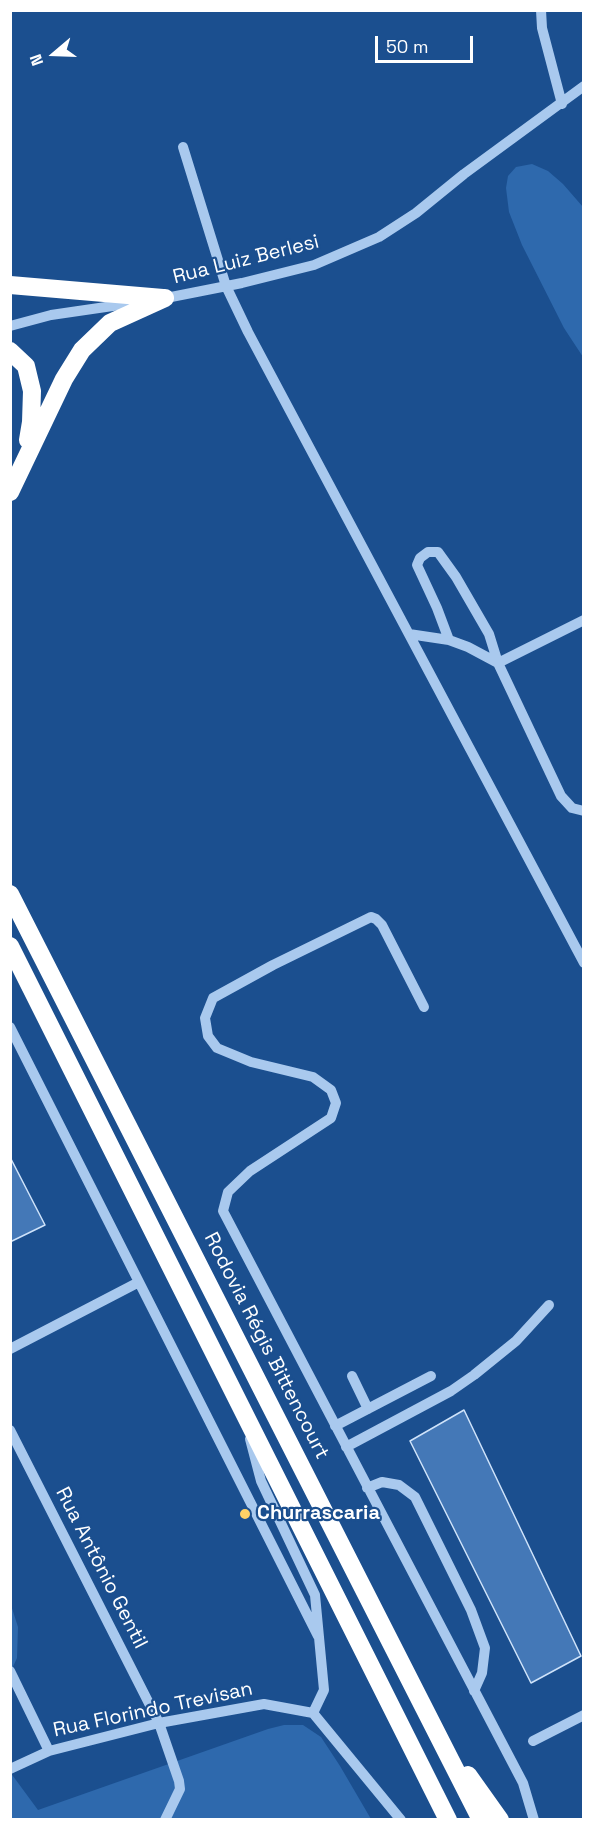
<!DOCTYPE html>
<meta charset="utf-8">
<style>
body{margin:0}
#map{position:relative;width:594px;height:1830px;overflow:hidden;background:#1b4f8f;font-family:"Space Grotesk",sans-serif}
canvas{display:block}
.frame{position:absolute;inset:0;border:12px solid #fff;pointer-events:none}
.north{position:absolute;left:24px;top:24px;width:60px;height:60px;-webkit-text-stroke:4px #1b4f8f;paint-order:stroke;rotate:251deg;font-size:16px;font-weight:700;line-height:24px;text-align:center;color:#fff}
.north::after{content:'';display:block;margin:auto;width:21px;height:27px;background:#fff;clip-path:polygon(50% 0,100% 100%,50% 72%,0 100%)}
.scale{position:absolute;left:375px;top:36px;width:98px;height:27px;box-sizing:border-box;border:3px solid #fff;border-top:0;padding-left:8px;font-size:18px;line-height:21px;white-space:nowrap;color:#fff;-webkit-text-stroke:4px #1b4f8f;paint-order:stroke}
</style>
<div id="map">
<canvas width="594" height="1830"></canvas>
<div class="frame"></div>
<div class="north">N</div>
<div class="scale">50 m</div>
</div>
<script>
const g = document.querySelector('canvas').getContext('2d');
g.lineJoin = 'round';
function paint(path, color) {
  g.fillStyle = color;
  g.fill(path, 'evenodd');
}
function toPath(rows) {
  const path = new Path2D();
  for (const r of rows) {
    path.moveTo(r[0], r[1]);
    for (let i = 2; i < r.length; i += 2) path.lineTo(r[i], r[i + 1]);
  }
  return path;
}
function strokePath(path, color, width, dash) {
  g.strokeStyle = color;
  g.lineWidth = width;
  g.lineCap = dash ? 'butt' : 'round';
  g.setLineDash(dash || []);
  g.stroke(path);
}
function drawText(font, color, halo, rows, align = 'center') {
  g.font = font + ' "Space Grotesk",sans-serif';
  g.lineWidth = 4.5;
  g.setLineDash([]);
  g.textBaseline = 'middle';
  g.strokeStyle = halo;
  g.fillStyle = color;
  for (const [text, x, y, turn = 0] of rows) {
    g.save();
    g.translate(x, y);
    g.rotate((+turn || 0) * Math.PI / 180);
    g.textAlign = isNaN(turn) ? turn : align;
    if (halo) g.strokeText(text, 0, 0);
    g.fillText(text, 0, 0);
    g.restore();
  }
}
const green = toPath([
 [532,164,548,171,563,184,583,207,583,357,564,328,522,245,509,212,506,188,508,176,516,167],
 [10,1602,18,1627,17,1658,11,1671],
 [284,1725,303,1725,321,1737,340,1766,371,1819,11,1819,10,1772,38,1810,268,1729]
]);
const building = toPath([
 [10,1157,45,1225,10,1242,10,1157],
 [464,1410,581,1656,531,1683,410,1441,464,1410]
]);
const minor = toPath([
 [541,10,542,28,562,104],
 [183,147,226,286,248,332,584,963],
 [161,299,242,283,314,265,379,237,416,213,464,174,584,86],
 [10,326,51,315,140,302],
 [409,634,449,640,468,647,498,663],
 [449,640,437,608,417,565,420,558,428,552,438,552,456,577,489,634,498,663,561,796,572,808,584,811],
 [498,663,584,620],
 [424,1007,382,925,376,919,371,917,273,965,213,998,205,1018,208,1036,217,1048,251,1062,313,1077,331,1090,336,1103,331,1118,250,1171,228,1192,223,1211,523,1783,534,1820],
 [10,1027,318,1636],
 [10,1349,139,1282],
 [352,1376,368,1409],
 [335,1426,431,1376],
 [10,1430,159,1723,179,1781,180,1789,165,1820],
 [250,1439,261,1481,315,1595,324,1690,313,1713],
 [346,1447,451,1391,474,1375,516,1341,549,1305],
 [367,1488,382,1482,399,1485,415,1497,471,1610,485,1648,482,1673,474,1691],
 [10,1671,49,1751],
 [533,1741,584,1715],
 [10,1769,49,1751,159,1723,264,1704,313,1713,401,1820]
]);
const highway = toPath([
 [10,285,163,298],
 [10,351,26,366,32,391,31,422,28,440],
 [10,492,64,379,82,350,110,323,165,298],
 [10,894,481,1820],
 [10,946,448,1820],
 [468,1775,500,1820]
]);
const markers = [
 [245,1514,6,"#ffd166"]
];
const streetNames = [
 ["Rua Luiz Berlesi",246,260,-14],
 ["Rodovia Régis Bittencourt",266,1346,63],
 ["Rua Antônio Gentil",101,1568,63],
 ["Rua Florindo Trevisan",153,1710,-12]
];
const poiNames = [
 ["Churrascaria",257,1514]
];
paint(green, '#2e69ad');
paint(building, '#4478b7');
strokePath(building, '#cfe3fa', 1.5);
strokePath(minor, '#a9c9ee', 10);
strokePath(highway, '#fff', 18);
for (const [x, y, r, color] of markers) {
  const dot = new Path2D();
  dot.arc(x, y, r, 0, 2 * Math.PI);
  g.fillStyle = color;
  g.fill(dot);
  strokePath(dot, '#1b4f8f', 2);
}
drawText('20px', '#fff', '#1b4f8f', streetNames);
drawText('bold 20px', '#fff', '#1b4f8f', poiNames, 'left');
</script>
